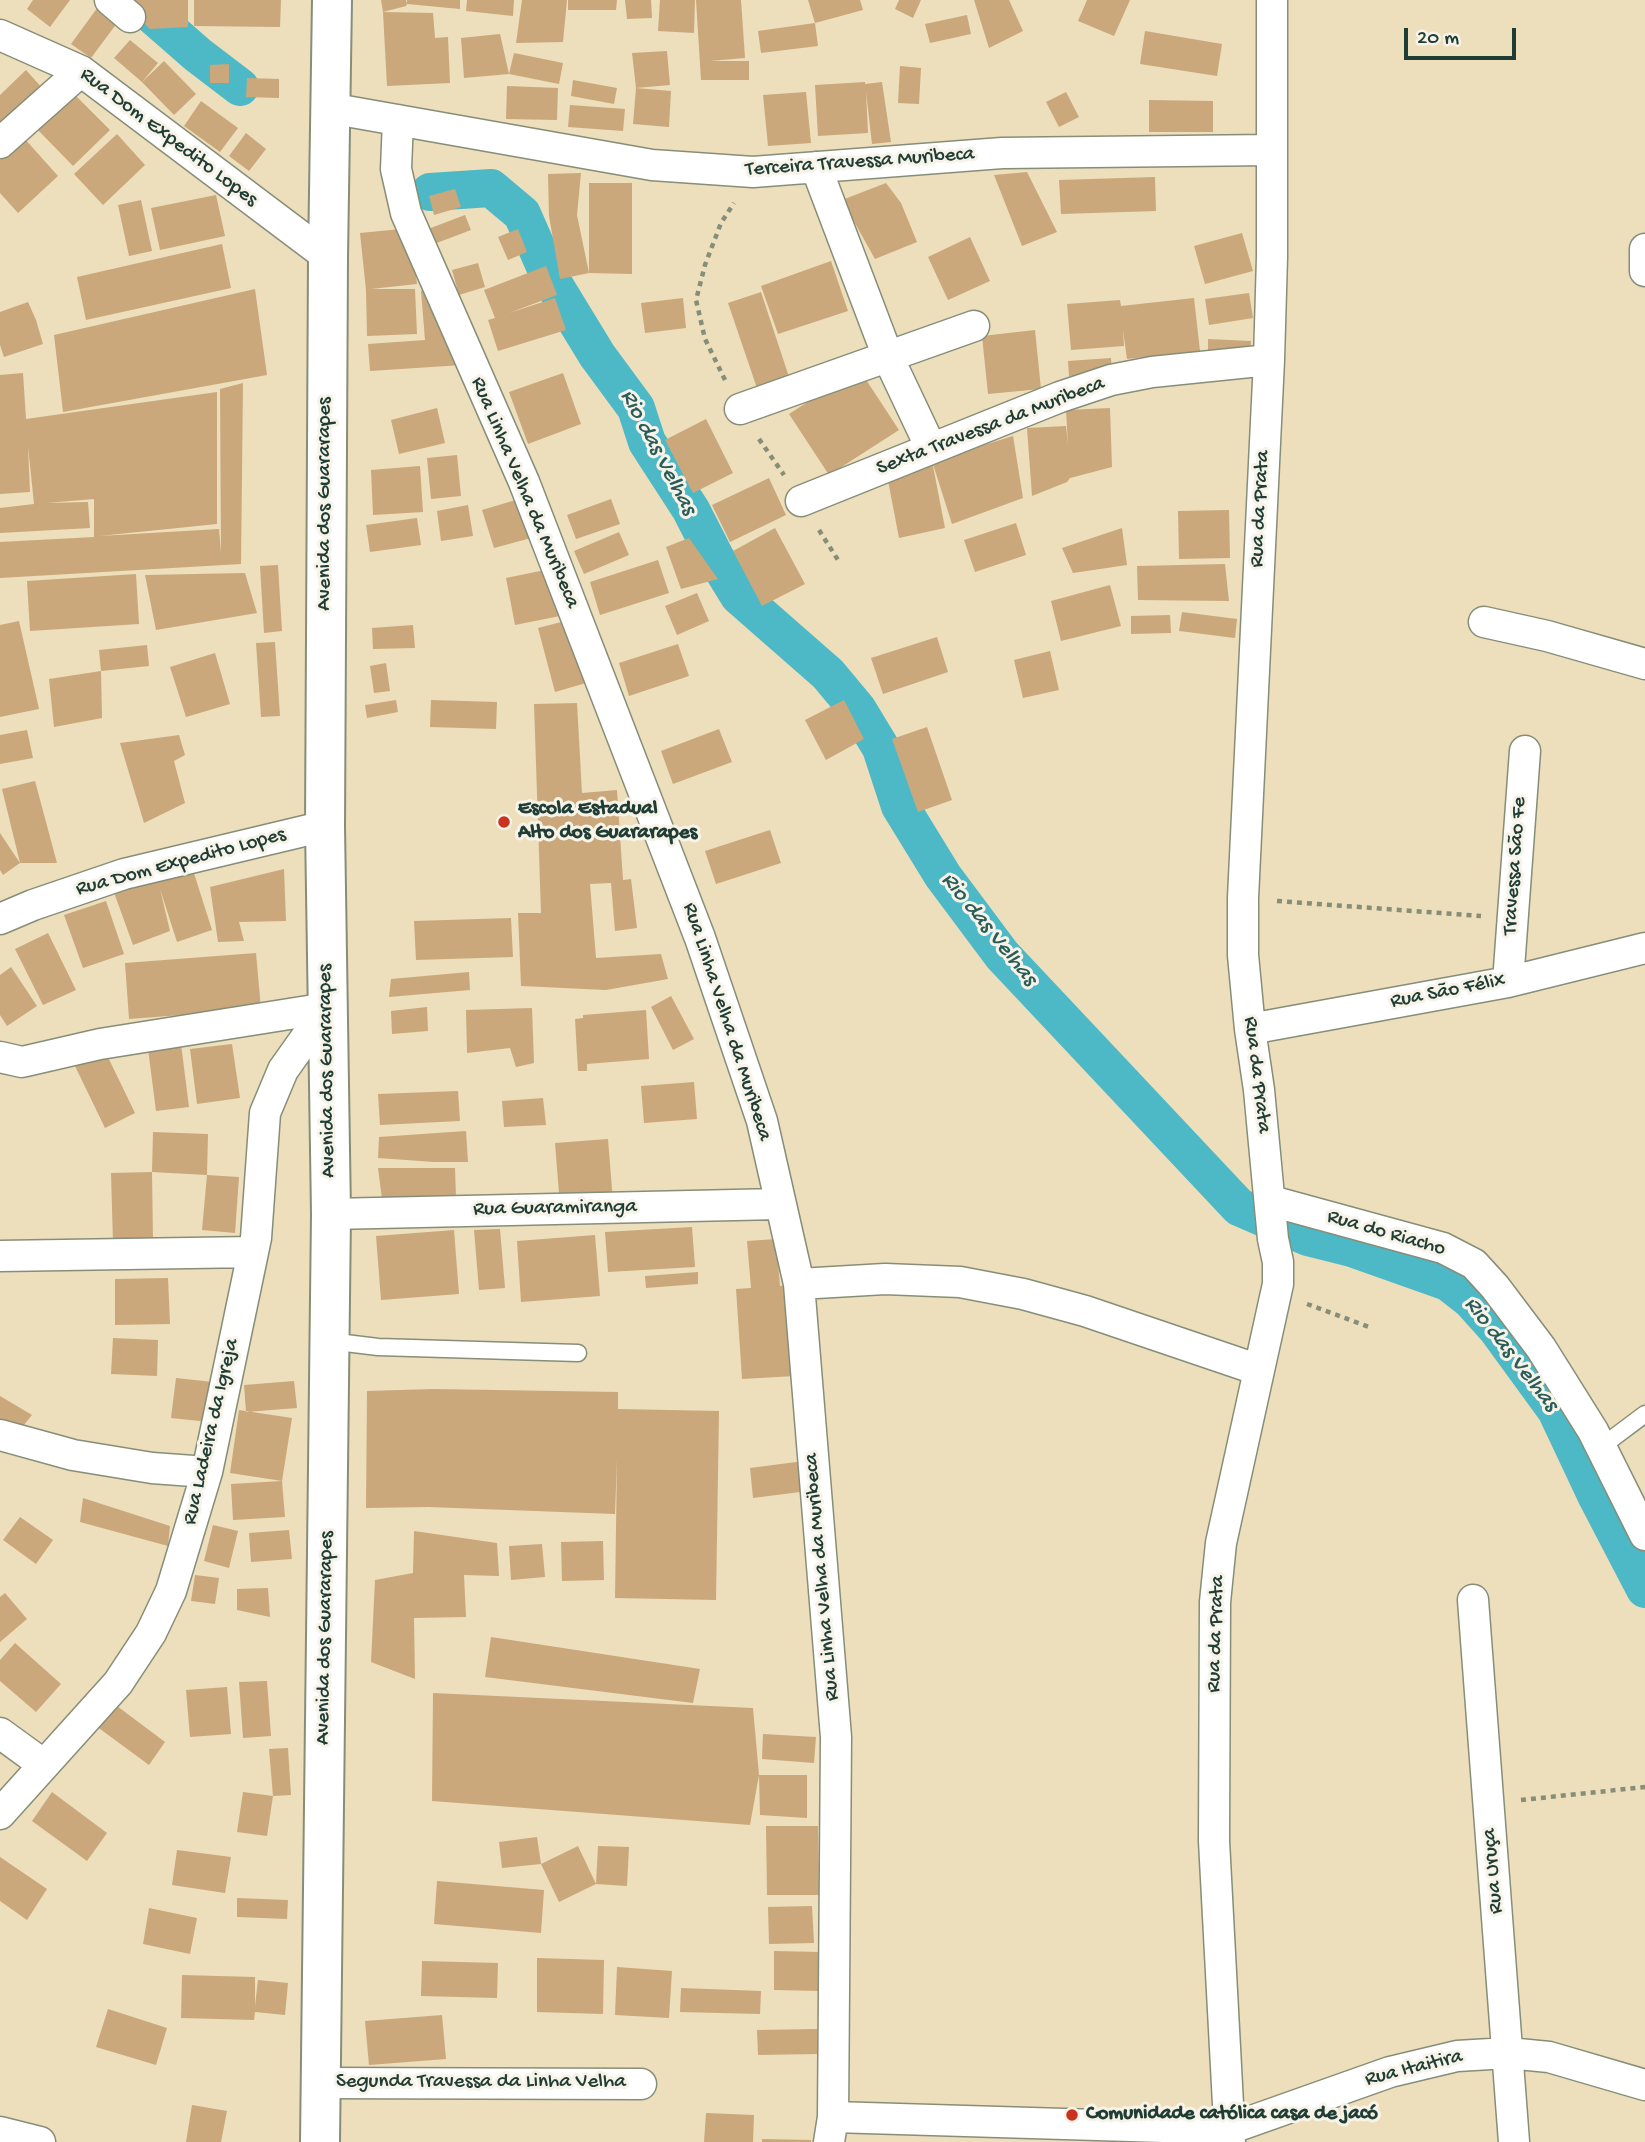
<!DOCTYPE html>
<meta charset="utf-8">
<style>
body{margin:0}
#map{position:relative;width:1645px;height:2142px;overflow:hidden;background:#eddebc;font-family:"Gochi Hand",sans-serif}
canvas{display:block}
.scale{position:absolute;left:1404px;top:28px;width:112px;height:32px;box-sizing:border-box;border:4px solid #1f3d34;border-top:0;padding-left:9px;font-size:21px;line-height:24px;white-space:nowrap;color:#1f3d34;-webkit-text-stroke:5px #f7f3e8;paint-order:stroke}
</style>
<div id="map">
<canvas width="1645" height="2142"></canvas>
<div class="scale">20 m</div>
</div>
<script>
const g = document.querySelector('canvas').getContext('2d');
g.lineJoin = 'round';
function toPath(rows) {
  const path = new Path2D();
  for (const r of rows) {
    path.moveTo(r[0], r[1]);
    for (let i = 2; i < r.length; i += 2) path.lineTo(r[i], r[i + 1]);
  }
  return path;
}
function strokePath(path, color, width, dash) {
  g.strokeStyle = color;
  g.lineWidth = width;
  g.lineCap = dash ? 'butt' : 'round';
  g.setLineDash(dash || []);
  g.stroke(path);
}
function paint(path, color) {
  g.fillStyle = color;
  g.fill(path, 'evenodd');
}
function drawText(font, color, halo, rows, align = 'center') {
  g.font = font + ' "Gochi Hand",sans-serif';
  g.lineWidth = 6;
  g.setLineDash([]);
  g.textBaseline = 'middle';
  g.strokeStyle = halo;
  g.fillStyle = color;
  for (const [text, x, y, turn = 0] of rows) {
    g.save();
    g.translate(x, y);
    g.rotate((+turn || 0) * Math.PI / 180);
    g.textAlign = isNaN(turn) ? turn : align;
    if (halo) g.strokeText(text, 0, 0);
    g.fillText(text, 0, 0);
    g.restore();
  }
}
const canal = toPath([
 [135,0,198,55,240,87],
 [430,192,491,188,522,214,550,278,597,355,636,408,647,442,691,510,715,557,739,596,828,674,858,710,881,748,900,806,943,876,1002,955,1239,1207,1308,1237,1352,1248,1448,1282,1471,1300,1497,1329,1556,1410,1596,1495,1645,1589]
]);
const building = toPath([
 [33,0,70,0,50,27,27,9],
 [103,0,123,15,91,58,71,44],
 [121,0,188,0,188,27,150,29],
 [194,0,281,0,280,27,194,26],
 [381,0,406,0,407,4,407,0,460,0,460,9,407,4,406,6,383,12],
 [467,0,514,0,513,16,466,11],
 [522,0,567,0,563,42,516,43],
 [568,0,617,0,616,10,568,10],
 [625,0,651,0,652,18,627,19],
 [660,0,695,0,694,33,658,31],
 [696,0,741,0,745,58,710,61,749,61,749,80,701,80],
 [808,0,860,0,863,10,815,23,818,46,761,53,758,31,815,23],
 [899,0,921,0,913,18,895,9],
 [974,0,1009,0,1023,31,989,48],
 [1087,0,1130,0,1114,36,1078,21],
 [383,12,433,13,435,38,448,37,450,83,387,86],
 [967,15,971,34,930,43,925,24],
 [1145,31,1222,44,1217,76,1140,64],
 [500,34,509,74,464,78,461,38],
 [130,40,158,63,142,82,114,58],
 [667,51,670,85,636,88,671,91,669,127,633,124,636,88,632,53],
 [514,53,563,63,559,84,509,74],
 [164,61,196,94,174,115,142,82],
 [229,64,229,83,210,83,210,65],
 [900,66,921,68,919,104,898,103],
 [26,70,43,89,0,129,0,95],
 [247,78,279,79,279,98,246,97],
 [573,80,617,88,614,104,571,96],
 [865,82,865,84,882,82,891,142,872,144,866,92,868,133,818,136,815,85],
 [507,86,558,88,557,120,506,119],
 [806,92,811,143,768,146,763,95],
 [1066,92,1079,117,1059,127,1046,102],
 [74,94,110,130,73,166,38,130],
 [1149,100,1213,101,1213,132,1149,132],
 [201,101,238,128,220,152,184,126],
 [570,105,625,109,623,131,568,127],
 [246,133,266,149,249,171,229,156],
 [117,134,145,165,103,205,74,174],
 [24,138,58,176,18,213,0,193,0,160],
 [1027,172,1057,232,1022,246,994,175],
 [581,173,577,215,589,273,589,183,632,183,632,274,589,273,560,279,549,216,548,174],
 [1155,177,1156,211,1061,214,1059,180],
 [886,183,901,203,917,242,875,259,842,200],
 [455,189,461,207,434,215,429,196],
 [216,195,225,236,160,250,151,208],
 [141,200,152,251,129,256,118,205],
 [465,215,471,230,434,244,428,229],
 [411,228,417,284,371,289,415,289,417,334,367,336,366,290,360,233],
 [518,229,527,252,508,260,498,237],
 [1242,233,1253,271,1205,284,1194,246],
 [970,237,990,281,948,300,928,257],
 [222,244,231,288,86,320,77,277],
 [831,261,848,311,778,334,761,286],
 [478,263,485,287,459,295,452,270],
 [546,266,557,295,509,313,555,298,566,330,498,351,488,320,495,318,484,290],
 [255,289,267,375,63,412,54,335],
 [435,290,462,365,370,371,368,344,425,340,421,291],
 [761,292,792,386,760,397,728,303],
 [1249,293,1253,318,1209,325,1205,299],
 [683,298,686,328,645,333,641,303],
 [1194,298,1200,351,1127,359,1123,330,1124,346,1071,350,1067,304,1120,300,1121,306],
 [28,302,36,320,43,344,4,357,0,345,0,312],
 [1035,330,1041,389,988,394,982,336],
 [1208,339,1251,341,1250,358,1208,356],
 [1111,358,1112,374,1069,376,1068,361],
 [859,369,899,430,829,475,789,414],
 [23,373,26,419,217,392,217,524,99,536,219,529,221,553,220,389,243,383,241,564,0,578,0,542,94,537,94,499,47,503,88,502,90,528,0,533,0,508,34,504,28,446,30,492,0,494,0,375],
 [563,373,581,424,528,444,509,392],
 [437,408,445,443,399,454,391,420],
 [1110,408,1112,467,1070,478,1067,482,1032,496,1027,428,1066,426,1068,445,1066,410],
 [706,419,733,473,693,493,665,440],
 [1013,436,1023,498,952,524,932,461],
 [457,455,461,496,431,499,427,458],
 [932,461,945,528,899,538,886,470],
 [420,466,423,512,373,515,371,470],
 [769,478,786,515,730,542,712,505],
 [519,499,531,538,494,548,482,510],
 [611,499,620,524,576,539,567,515],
 [468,505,473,536,441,541,437,511],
 [1229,510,1230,558,1179,559,1178,511],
 [417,518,421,545,370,552,366,525],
 [1016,523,1026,555,975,572,964,540],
 [775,528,805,584,762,606,733,551],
 [1122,528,1127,565,1073,573,1062,548],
 [619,532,629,555,584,574,574,551],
 [689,538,718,579,681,589,666,547],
 [658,560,669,593,600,615,590,582],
 [1225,564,1229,601,1138,600,1137,566],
 [278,565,282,631,264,633,260,566],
 [550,569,560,616,515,625,506,578],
 [245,573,257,613,156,630,145,575],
 [136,574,139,624,30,631,27,581],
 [1110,585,1121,626,1061,641,1051,601],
 [697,593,709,621,677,635,665,606],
 [1182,612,1237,619,1235,638,1179,631],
 [1170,615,1171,633,1131,634,1131,616],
 [569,620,586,683,555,692,538,628],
 [19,621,39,709,0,717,0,625],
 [413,625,415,648,373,649,372,628],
 [937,637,948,672,883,694,871,658],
 [275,642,280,716,261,717,256,643],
 [678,644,689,676,629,696,619,663],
 [147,645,149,666,101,671,99,650],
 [1050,651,1059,690,1023,698,1014,660],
 [215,653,230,704,186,717,170,667],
 [386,663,390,691,374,693,370,666],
 [101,671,102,718,54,727,49,679],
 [396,700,398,712,367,718,365,705],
 [431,700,497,702,496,729,430,727],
 [844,700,864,739,826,760,805,720],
 [577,703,582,793,617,790,623,880,631,879,637,928,615,931,611,883,590,884,596,958,661,954,668,979,606,990,521,986,518,913,541,913,534,704],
 [927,727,952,800,918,812,892,739],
 [719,729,732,762,673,784,661,751],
 [27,730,33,758,0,764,0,735],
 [179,735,185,755,174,761,185,803,144,823,120,743],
 [35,781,57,863,20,863,2,789],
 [770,830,781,863,716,884,705,851],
 [0,833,20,863,3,875,0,870],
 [192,867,212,930,177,942,160,889,170,931,133,945,112,887],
 [284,869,286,921,239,922,244,941,218,942,210,887],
 [106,901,124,954,83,968,64,915],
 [511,918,513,957,416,960,414,921],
 [48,933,76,990,43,1005,15,949],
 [256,953,261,1009,129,1019,125,963],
 [11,967,37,1006,7,1026,0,1015,0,975],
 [469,972,470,990,389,997,391,979],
 [671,996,694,1039,673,1050,651,1007],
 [427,1007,428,1031,392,1034,391,1011],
 [532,1008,534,1063,516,1067,510,1048,467,1053,466,1010],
 [646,1010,649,1059,587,1064,587,1071,578,1071,575,1019,583,1018,583,1015],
 [180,1036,189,1107,156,1111,147,1041],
 [232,1044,240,1098,197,1104,190,1049],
 [104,1049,135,1113,105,1128,74,1064],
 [694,1082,697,1119,644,1123,641,1086],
 [458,1091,460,1121,380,1125,378,1094],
 [543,1098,546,1125,504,1127,502,1101],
 [466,1131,468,1162,434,1162,378,1158,379,1137],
 [153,1132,208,1134,207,1175,152,1172],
 [608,1139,613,1202,560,1206,555,1143],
 [378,1168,455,1168,456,1197,382,1199],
 [152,1172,153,1241,113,1243,111,1173],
 [207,1175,239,1177,235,1233,202,1230],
 [692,1227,695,1267,608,1272,605,1232],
 [500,1229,505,1288,479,1290,474,1230],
 [454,1230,459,1294,381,1300,376,1236],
 [595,1235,600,1296,521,1302,517,1241],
 [776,1239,780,1286,791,1285,795,1376,742,1379,736,1289,751,1288,747,1241],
 [698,1272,698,1284,646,1288,645,1276],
 [168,1278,170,1324,115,1325,115,1279],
 [113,1338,158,1340,157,1376,111,1374],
 [176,1378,213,1382,209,1422,171,1418],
 [294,1381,297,1408,246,1412,244,1385],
 [433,1389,618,1392,618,1409,719,1411,716,1600,615,1598,617,1459,615,1514,428,1507,366,1508,367,1391],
 [0,1396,32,1415,19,1431,0,1424],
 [239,1410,292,1418,282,1481,285,1517,233,1520,231,1484,282,1481,230,1473],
 [804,1461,808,1491,753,1498,750,1468],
 [83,1498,170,1526,168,1546,80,1522],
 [20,1517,53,1540,36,1564,3,1540],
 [213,1525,238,1531,229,1568,204,1561],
 [289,1530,292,1559,251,1562,249,1533],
 [414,1531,497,1543,499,1576,464,1575,466,1617,414,1618,415,1679,371,1662,375,1580,413,1573],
 [603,1541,604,1580,562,1581,561,1542],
 [542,1544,545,1577,511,1580,509,1546],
 [195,1575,219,1578,215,1604,191,1601],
 [268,1588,270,1617,237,1610,237,1589],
 [5,1593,27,1619,0,1642,0,1597],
 [491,1637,700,1669,693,1703,485,1677],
 [15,1643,61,1684,36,1712,0,1681,0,1660],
 [267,1681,271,1736,243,1738,239,1682],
 [227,1687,231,1734,190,1737,186,1690],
 [433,1693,753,1708,759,1775,750,1825,432,1801],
 [113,1703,165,1742,149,1765,96,1726],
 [763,1734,816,1737,814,1763,762,1759],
 [288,1748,291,1795,273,1796,267,1836,237,1832,243,1792,273,1796,269,1749],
 [759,1775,807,1775,807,1818,760,1815],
 [52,1792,107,1833,87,1861,32,1821],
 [766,1826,818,1826,819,1895,767,1895],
 [537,1837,541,1864,502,1868,499,1842],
 [578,1846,596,1884,598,1846,629,1847,627,1886,596,1884,559,1902,541,1864],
 [177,1850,231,1857,225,1893,172,1885],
 [0,1857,47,1889,27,1920,0,1901],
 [437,1881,544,1890,541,1933,434,1924],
 [237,1898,288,1900,287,1919,237,1917],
 [812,1906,814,1943,769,1944,768,1907],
 [149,1908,197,1918,190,1954,143,1944],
 [774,1951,820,1952,820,1991,774,1990],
 [537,1958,604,1960,603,2014,537,2012],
 [422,1961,498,1963,497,1998,421,1996],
 [617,1967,672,1971,669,2018,615,2015],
 [182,1975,255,1977,255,2006,258,1980,288,1983,285,2015,255,2012,254,2020,181,2018],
 [681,1988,761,1991,760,2014,680,2012],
 [108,2009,167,2028,156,2065,96,2047],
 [442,2015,446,2059,369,2065,365,2021],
 [817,2029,818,2054,758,2055,757,2030],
 [192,2105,227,2111,221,2142,186,2142],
 [706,2113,754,2115,753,2142,704,2142],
 [762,2139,811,2140,811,2142,762,2142]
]);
const path = toPath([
 [725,380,705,339,696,300,705,265,721,223,734,203],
 [759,439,784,475],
 [819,530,838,560],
 [1277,901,1481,916],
 [1307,1304,1372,1328],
 [1521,1800,1645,1787]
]);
const lane = toPath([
 [329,1341,378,1347,578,1353],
 [1601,1447,1645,1414]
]);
const street = toPath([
 [110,0,130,17],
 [0,35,81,71,328,257],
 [329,108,652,165,753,172,1002,153,1270,150],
 [398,120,396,169,406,213,524,482,700,938,762,1121,799,1284,836,1737,833,2117,829,2142],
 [0,143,81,71],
 [816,167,888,357,931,448],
 [1645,249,1645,271],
 [740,409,974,326],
 [801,501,1060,397,1111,380,1152,372,1269,360],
 [1484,622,1547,636,1645,664],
 [0,919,33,905,124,874,325,826],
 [1508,982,1525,751],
 [1250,1029,1508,982,1645,948],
 [0,1057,22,1062,100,1044,327,1008],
 [1271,1201,1443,1248,1474,1264,1495,1287,1541,1348,1593,1431,1645,1535],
 [331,1214,779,1204],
 [0,1256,253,1252],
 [799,1284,885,1279,960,1282,1023,1294,1085,1311,1259,1370],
 [0,1435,73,1455,152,1468,207,1472],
 [1473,1600,1514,2142],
 [0,1733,44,1765],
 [0,1814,118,1683,151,1633,171,1591,207,1472,256,1238,265,1113,283,1070,327,1008],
 [321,2083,641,2084],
 [833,2117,1229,2129,1390,2072,1457,2056,1508,2053,1549,2057,1645,2085],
 [0,2132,40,2142],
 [1230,2142,1214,1841,1215,1602,1221,1543,1278,1284,1278,1262,1273,1239,1259,1090,1250,1029,1243,955,1243,898,1269,360,1272,257,1272,0]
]);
const secondary = toPath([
 [320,2142,331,1214,325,826,328,257,332,0]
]);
const markers = [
 [504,822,7,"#c8321e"],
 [1072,2115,7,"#c8321e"]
];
const streetNames = [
 ["Rua Dom Expedito Lopes",168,138,37],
 ["Terceira Travessa Muribeca",860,163,-4],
 ["Sexta Travessa da Muribeca",991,427,-21],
 ["Rua Linha Velha da Muribeca",524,493,67],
 ["Avenida dos Guararapes",326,504,-90],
 ["Rua da Prata",1261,509,-87],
 ["Rua Dom Expedito Lopes",181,863,-15],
 ["Travessa São Fe",1516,866,-86],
 ["Rua São Félix",1448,992,-11],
 ["Rua Linha Velha da Muribeca",726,1022,72],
 ["Avenida dos Guararapes",328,1071,-91],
 ["Rua da Prata",1256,1075,83],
 ["Rua Guaramiranga",555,1209,-1],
 ["Rua do Riacho",1386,1234,16],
 ["Rua Ladeira da Igreja",212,1432,-77],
 ["Rua Linha Velha da Muribeca",823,1577,-95],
 ["Rua da Prata",1217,1634,-88],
 ["Avenida dos Guararapes",326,1638,-89],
 ["Rua Uruça",1494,1871,-95],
 ["Rua Itaitira",1414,2069,-14],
 ["Segunda Travessa da Linha Velha",481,2083]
];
const poiNames = [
 ["Escola Estadual",518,810],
 ["Alto dos Guararapes",518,834],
 ["Comunidade católica casa de jacó",1086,2115]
];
const waterNames = [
 ["Rio das Velhas",657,453,62],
 ["Rio das Velhas",988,930,51],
 ["Rio das Velhas",1510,1355,52]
];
strokePath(canal, '#4db9c7', 38);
paint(building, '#caa87b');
strokePath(lane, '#868e78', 19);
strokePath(street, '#868e78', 33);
strokePath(secondary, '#868e78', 42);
strokePath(path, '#868e78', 4.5, [5, 5]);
strokePath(lane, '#fff', 16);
strokePath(street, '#fff', 30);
strokePath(secondary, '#fff', 38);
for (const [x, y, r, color] of markers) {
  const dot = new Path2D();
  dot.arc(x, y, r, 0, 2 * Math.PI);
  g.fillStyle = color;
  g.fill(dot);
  strokePath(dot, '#f7f3e8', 2.5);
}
drawText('21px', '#1f3d34', '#f7f3e8', streetNames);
drawText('bold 21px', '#1f3d34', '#f7f3e8', poiNames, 'left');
drawText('italic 23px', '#2a5c59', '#f7f3e8', waterNames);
</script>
